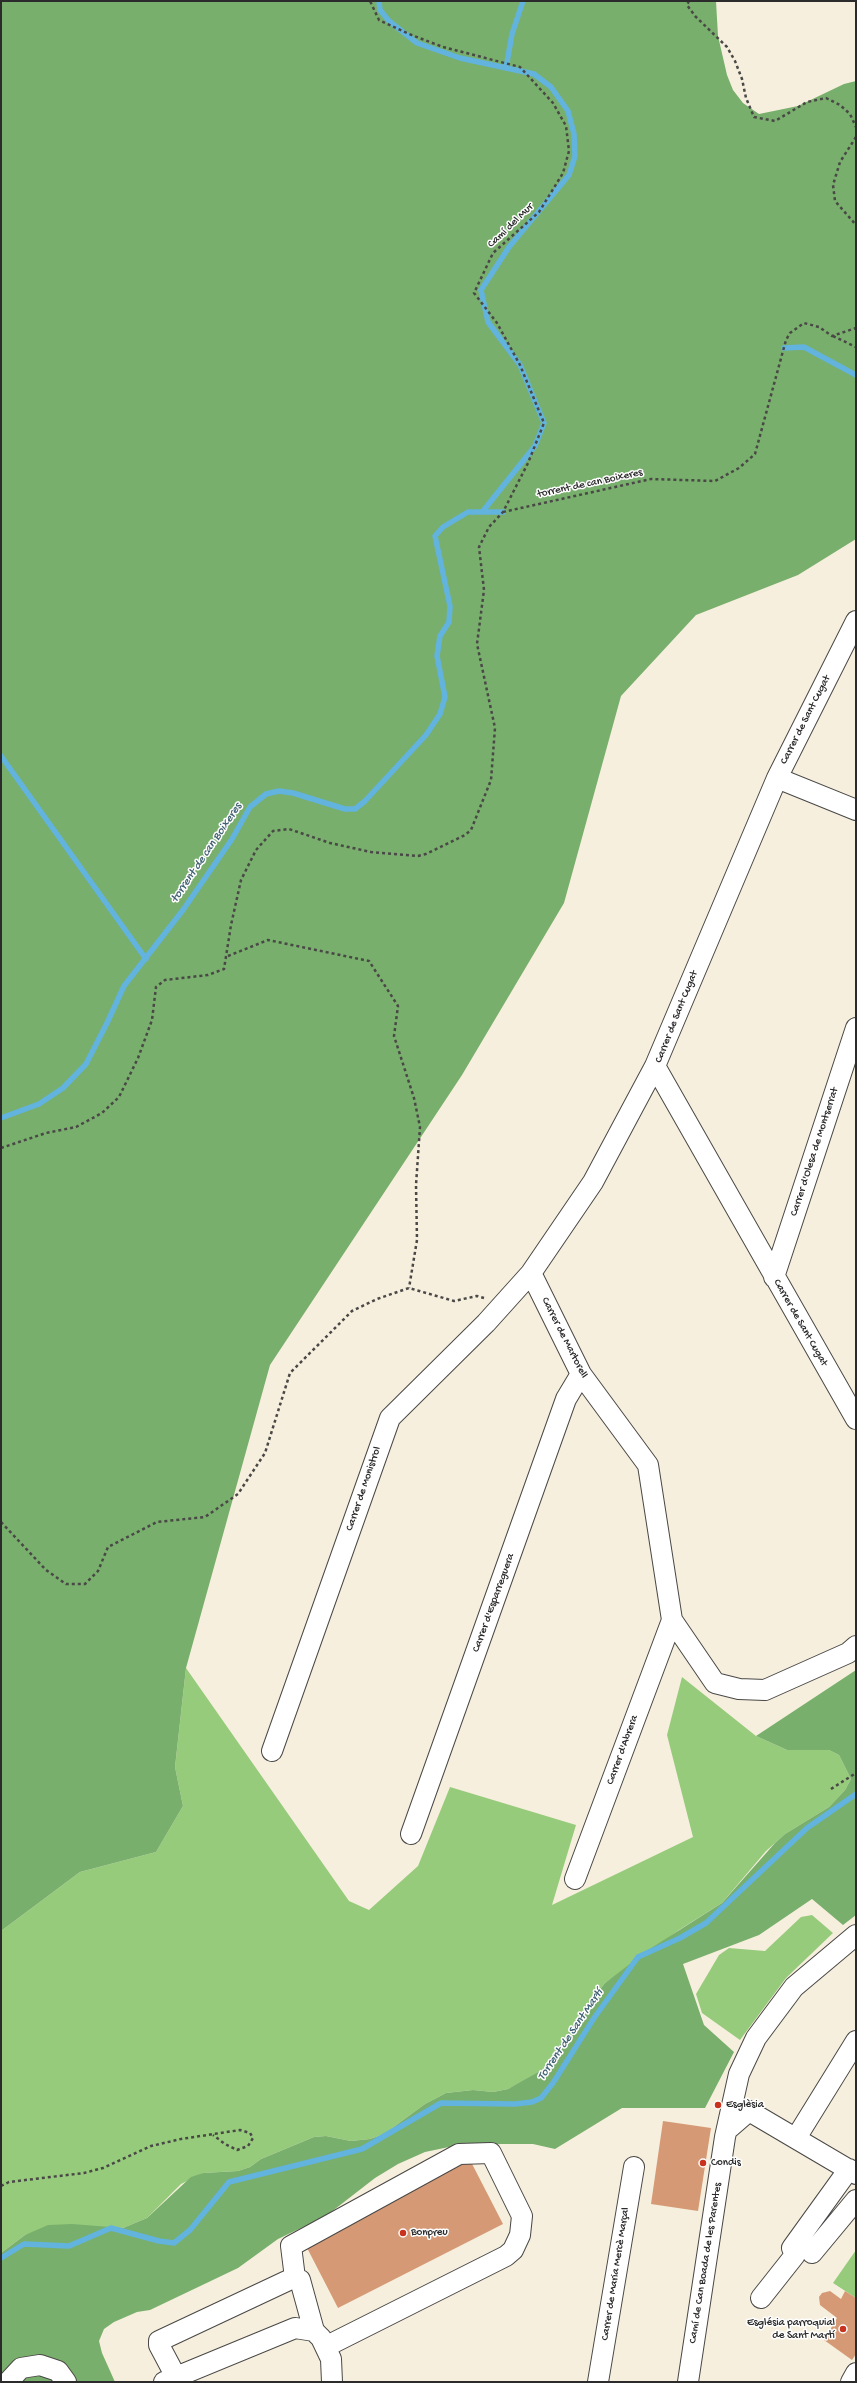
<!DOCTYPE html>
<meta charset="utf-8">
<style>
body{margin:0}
#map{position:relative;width:857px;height:2383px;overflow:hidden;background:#f6efdd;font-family:"Gochi Hand",sans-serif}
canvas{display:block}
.frame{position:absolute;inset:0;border:2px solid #2b2b2b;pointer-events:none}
</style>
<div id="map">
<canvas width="857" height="2383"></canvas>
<div class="frame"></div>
</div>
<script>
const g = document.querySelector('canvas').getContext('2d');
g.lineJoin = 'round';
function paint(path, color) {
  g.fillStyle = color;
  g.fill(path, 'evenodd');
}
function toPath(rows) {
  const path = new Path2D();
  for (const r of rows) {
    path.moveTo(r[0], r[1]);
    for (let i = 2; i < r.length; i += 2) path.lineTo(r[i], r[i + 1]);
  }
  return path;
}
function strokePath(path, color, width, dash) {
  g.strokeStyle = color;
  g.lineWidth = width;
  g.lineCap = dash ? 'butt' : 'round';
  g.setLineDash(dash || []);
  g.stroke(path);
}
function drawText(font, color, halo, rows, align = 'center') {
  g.font = font + ' "Gochi Hand",sans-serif';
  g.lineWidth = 3;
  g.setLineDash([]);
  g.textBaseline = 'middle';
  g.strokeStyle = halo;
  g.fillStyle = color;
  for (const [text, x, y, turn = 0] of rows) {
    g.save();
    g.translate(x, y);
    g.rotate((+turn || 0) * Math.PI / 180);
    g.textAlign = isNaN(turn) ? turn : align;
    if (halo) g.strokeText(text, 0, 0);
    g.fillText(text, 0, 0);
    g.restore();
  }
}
const green = toPath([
 [186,1668,349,1901,369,1910,418,1866,450,1787,576,1825,552,1905,693,1837,667,1735,682,1677,756,1736,787,1750,829,1750,839,1755,851,1779,845,1790,829,1807,785,1834,766,1851,722,1903,679,1930,605,1983,583,2011,542,2070,530,2078,508,2089,493,2092,473,2090,446,2093,425,2104,384,2134,370,2139,351,2141,326,2136,314,2137,261,2159,250,2167,238,2171,203,2173,181,2184,147,2218,123,2228,60,2225,25,2235,1,2253,1,1931,80,1872,156,1852,183,1806,175,1767],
 [812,1915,833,1933,786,1978,740,2040,702,2013,696,1994,719,1955,729,1948,765,1951,801,1917],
 [856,2250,856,2298,833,2283]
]);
const forest = toPath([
 [1,1,716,1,718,36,727,75,733,90,743,103,759,114,798,106,844,84,856,81,856,539,798,575,696,615,621,696,564,903,462,1075,270,1365,186,1668,175,1767,183,1806,156,1852,80,1872,1,1931],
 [856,1670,856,1915,843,1925,812,1899,759,1935,683,1964,704,2025,734,2052,705,2108,622,2108,555,2149,533,2144,501,2144,449,2147,425,2152,398,2164,375,2178,326,2216,278,2239,238,2268,150,2310,137,2312,114,2322,104,2329,99,2341,102,2353,115,2382,1,2382,1,2253,25,2235,48,2225,72,2224,123,2228,147,2218,191,2177,203,2173,238,2171,250,2167,261,2159,314,2137,326,2136,351,2141,370,2139,384,2134,425,2104,446,2093,473,2090,493,2092,508,2089,542,2070,583,2011,605,1983,648,1950,722,1903,775,1843,785,1834,829,1807,845,1790,851,1779,839,1755,829,1750,787,1750,756,1736]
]);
const stream = toPath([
 [379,1,380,10,389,21,417,43,460,58,534,74,551,87,568,111,574,134,575,156,569,175,509,247,481,290,488,322,520,365,544,423,535,446,483,511],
 [506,68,512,34,523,1],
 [784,348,804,347,856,375],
 [1,756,146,959],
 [1,1118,39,1104,63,1088,86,1064,107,1023,124,986,183,910,232,839,250,807,266,794,279,791,293,793,345,809,355,809,365,801,426,735,440,714,445,697,437,656,440,636,449,622,450,606,435,536,443,527,468,512,503,512],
 [1,2258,24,2244,69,2246,111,2228,159,2241,174,2243,190,2230,229,2182,362,2149,441,2103,515,2104,532,2102,541,2098,553,2083,594,2018,638,1957,680,1938,706,1923,807,1828,856,1794]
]);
const building = toPath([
 [663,2121,711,2128,698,2211,651,2204],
 [469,2158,503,2224,338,2308,304,2242],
 [830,2291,841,2299,845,2291,856,2298,856,2354,852,2360,824,2340,837,2318,820,2305,819,2297,822,2293]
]);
const path = toPath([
 [689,1,687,5,695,16,727,47,735,61,742,79,746,98,754,117,775,121,807,102,826,98,840,105,850,114,856,127],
 [856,137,840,162,833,185,835,201,856,225],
 [833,336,856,347],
 [503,512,651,479,715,481,739,468,755,454,786,340,790,333,804,323,819,327,832,336,856,328],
 [228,956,268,940,369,961,398,1006,394,1036,414,1098,420,1127,416,1185,417,1240,409,1288],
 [1,1148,46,1133,76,1127,102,1113,119,1097,138,1058,152,1020,156,987,165,980,208,975,224,969,231,925,241,880,256,850,273,831,289,829,330,843,371,852,418,856,426,854,465,835,471,830,491,780,495,728,477,644,484,590,479,547,489,527,503,512,528,463,544,423,520,365,497,323,474,293,493,253,539,212,563,173,569,151,566,126,553,103,520,67,443,47,409,34,379,20,370,1],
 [1,1522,46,1570,66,1584,85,1584,98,1571,108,1547,157,1522,205,1517,238,1494,265,1453,290,1373,352,1311,377,1299,409,1288,454,1301,477,1296,484,1298],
 [831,1789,856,1773],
 [1,2186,9,2182,84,2173,103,2168,151,2146,181,2139,240,2130,250,2133,253,2138,248,2146,237,2150,225,2144,213,2135]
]);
const minor = toPath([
 [856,621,777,778,655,1066,856,1419],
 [777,778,856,810],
 [531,1273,581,1374,648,1465,672,1620,715,1683,739,1689,765,1690,848,1653,856,1646],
 [774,1277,856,1028],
 [272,1751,390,1418,486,1323,531,1273,593,1182,655,1066],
 [411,1834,566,1399,581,1374],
 [575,1879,672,1620],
 [727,2130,749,2111,856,2174],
 [796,2138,856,2041],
 [812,2253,856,2200],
 [295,2278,291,2246,459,2154,491,2153,522,2216,520,2235,513,2250,506,2256,327,2346],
 [761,2298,795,2255,792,2248,849,2169],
 [176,2377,159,2345,159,2341,291,2279,295,2278,300,2280,314,2331],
 [8,2382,21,2368,40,2365,58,2371,66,2382],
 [164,2382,295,2328,314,2331,321,2338,331,2359,332,2382],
 [598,2382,634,2167],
 [688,2382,725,2137,739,2074,756,2038,794,1987,856,1935],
 [851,2382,856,2373]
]);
const markers = [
 [718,2105,4,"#c8321e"],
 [703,2163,4,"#c8321e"],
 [403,2233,4,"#c8321e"],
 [843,2329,4,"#c8321e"]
];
const streetNames = [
 ["Camí del Mur",511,226,-44],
 ["torrent de can Boixeres",590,484,-12],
 ["Carrer de Sant Cugat",806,720,-63],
 ["Carrer de Sant Cugat",677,1017,-68],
 ["Carrer d'Olesa de Montserrat",815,1152,-72],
 ["Carrer de Sant Cugat",800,1323,60],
 ["Carrer de Martorell",564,1338,63],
 ["Carrer de Monistrol",364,1489,-71],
 ["Carrer d'Esparreguera",494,1603,-70],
 ["Carrer d'Abrera",623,1750,-70],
 ["Camí de Can Boada de les Parentes",706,2263,-81],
 ["Carrer de Maria Mercè Marçal",616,2274,-81]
];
const poiNames = [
 ["Esglèsia",726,2105],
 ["Condis",711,2163],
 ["Bonpreu",411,2233],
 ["Església parroquial",835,2323,"right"],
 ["de Sant Martí",835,2336,"right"]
];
const waterNames = [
 ["torrent de can Boixeres",207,853,-56],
 ["Torrent de Sant Martí",571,2035,-56]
];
paint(green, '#97cb7c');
paint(forest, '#79af6c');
strokePath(stream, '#62b3dd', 5.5);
paint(building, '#d59a75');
strokePath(minor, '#494846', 22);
strokePath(path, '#494846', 2.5, [3, 3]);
strokePath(minor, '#fff', 20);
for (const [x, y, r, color] of markers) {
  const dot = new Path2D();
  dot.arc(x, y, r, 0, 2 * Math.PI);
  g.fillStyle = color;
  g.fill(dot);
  strokePath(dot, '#fff', 1.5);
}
drawText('11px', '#2b2b2b', '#fff', streetNames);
drawText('11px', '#2b2b2b', '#fff', poiNames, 'left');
drawText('italic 12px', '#416172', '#fff', waterNames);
</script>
